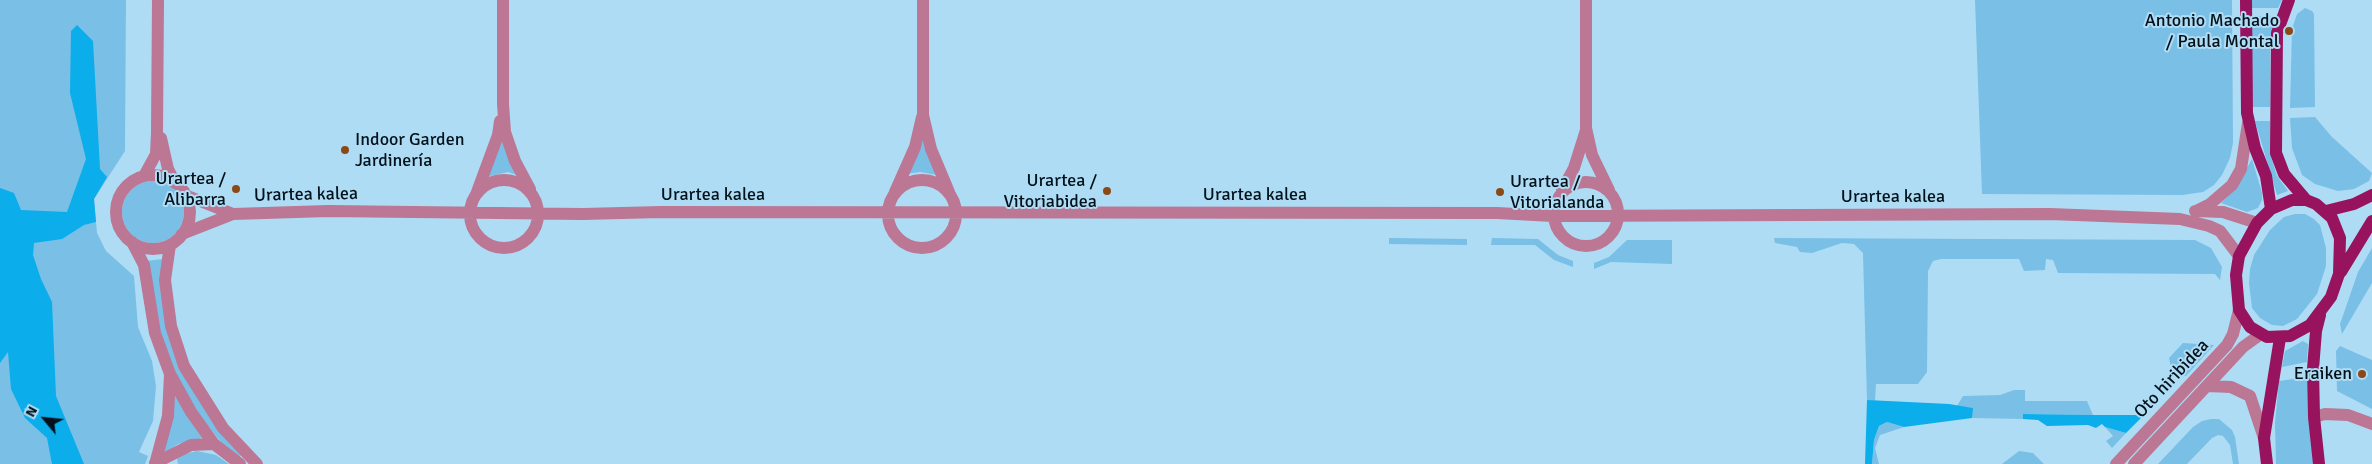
<!DOCTYPE html>
<meta charset="utf-8">
<style>
body{margin:0}
#map{position:relative;width:2372px;height:464px;overflow:hidden;background:#afdcf5;font-family:Signika,sans-serif}
canvas{display:block}
.north{position:absolute;left:20px;top:394px;width:50px;height:50px;-webkit-text-stroke:4px #afdcf5;paint-order:stroke;rotate:298deg;font-size:14px;font-weight:700;line-height:20px;text-align:center;color:#03111a}
.north::after{content:'';display:block;margin:auto;width:18px;height:22px;background:#03111a;clip-path:polygon(50% 0,100% 100%,50% 72%,0 100%)}
</style>
<div id="map">
<canvas width="2372" height="464"></canvas>
<div class="north">N</div>
</div>
<script>
const g = document.querySelector('canvas').getContext('2d');
g.lineJoin = 'round';
function paint(path, color) {
  g.fillStyle = color;
  g.fill(path, 'evenodd');
}
function toPath(rows) {
  const path = new Path2D();
  for (const r of rows) {
    if (r.length === 3) {
      path.moveTo(r[0] + r[2], r[1]);
      path.arc(r[0], r[1], r[2], 0, 2 * Math.PI);
      continue;
    }
    path.moveTo(r[0], r[1]);
    for (let i = 2; i < r.length; i += 2) path.lineTo(r[i], r[i + 1]);
  }
  return path;
}
function strokePath(path, color, width, dash) {
  g.strokeStyle = color;
  g.lineWidth = width;
  g.lineCap = dash ? 'butt' : 'round';
  g.setLineDash(dash || []);
  g.stroke(path);
}
function drawText(font, color, halo, rows, align = 'center') {
  g.font = font + ' Signika,sans-serif';
  g.lineWidth = 4;
  g.setLineDash([]);
  g.textBaseline = 'middle';
  g.strokeStyle = halo;
  g.fillStyle = color;
  for (const [text, x, y, turn = 0] of rows) {
    g.save();
    g.translate(x, y);
    g.rotate((+turn || 0) * Math.PI / 180);
    g.textAlign = isNaN(turn) ? turn : align;
    if (halo) g.strokeText(text, 0, 0);
    g.fillText(text, 0, 0);
    g.restore();
  }
}
const green = toPath([
 [0,0,126,0,125,151,94,199,97,233,106,251,134,276,138,327,152,361,156,386,153,421,139,452,148,456,145,464,0,464],
 [1975,0,2232,0,2233,143,2230,158,2222,175,2214,185,2203,192,2182,195,1982,194],
 [2252,0,2282,0,2278,8,2252,8],
 [2305,8,2312,11,2314,14,2315,107,2290,108,2292,29,2297,14],
 [2252,16,2275,16,2270,44,2270,107,2252,107],
 [2315,117,2332,137,2372,173,2369,181,2354,189,2338,191,2315,184,2302,175,2292,148,2290,118],
 [2255,121,2270,121,2271,157,2277,176,2288,191,2277,195],
 [503,127,520,176,508,172,486,177],
 [922,135,937,175,920,172,906,174],
 [2252,159,2262,193,2262,200,2258,208,2247,212,2221,203,2235,189],
 [153,212,31],
 [2295,214,2305,214,2314,219,2320,225,2326,248,2326,266,2317,294,2297,319,2283,326,2272,325,2260,318,2252,308,2249,283,2250,269,2254,255,2270,230,2284,217],
 [1389,238,1467,239,1467,245,1389,244],
 [1492,238,1538,239,1558,255,1573,261,1573,267,1554,260,1535,245,1491,245],
 [1774,238,2195,240,2211,248,2222,267,2220,280,2215,274,2058,273,2053,260,2046,259,2045,270,2024,271,2019,259,1941,259,1933,261,1928,271,1927,372,1918,384,1876,384,1875,401,1867,400,1863,253,1854,244,1842,243,1812,253,1800,252,1797,247,1775,243],
 [1627,240,1672,240,1672,264,1611,262,1594,269,1594,263,1609,257],
 [2372,248,2372,283,2342,334,2340,324,2348,301,2358,272],
 [163,259,170,331,242,455,237,457,224,446,191,404,176,376,162,339,146,261],
 [2303,341,2308,344,2307,362,2282,367,2285,351],
 [2183,343,2214,345,2186,376,2173,377,2169,358],
 [2340,346,2372,360,2372,409,2337,391,2336,351],
 [2308,377,2315,464,2276,464,2275,423,2279,381],
 [2014,390,2025,390,2025,401,2087,401,2093,415,2024,414,2023,419,1972,418,1972,408,1957,406,1963,396,2000,395],
 [175,393,203,438,178,444,164,453],
 [2211,419,2219,419,2232,430,2235,437,2239,464,2233,464,2230,445,2223,436,2218,435,2212,438,2187,464,2158,464,2193,427,2202,421],
 [1887,422,1904,427,1880,435,1875,448,1879,464,1872,464,1874,440,1879,426],
 [2105,427,2126,433,2112,448,2106,441,2113,436],
 [197,451,216,455,229,464,178,464,177,459,184,454],
 [2019,451,2033,453,2044,464,2002,464]
]);
const forest = toPath([
 [77,25,93,41,100,169,107,177,94,199,96,222,84,225,62,239,34,243,33,255,41,279,52,302,56,396,84,464,52,464,47,438,25,418,11,389,8,352,0,363,0,188,14,193,21,210,67,212,86,159,70,93,71,31],
 [1867,400,1949,404,1973,408,1972,418,1904,427,1887,422,1879,426,1874,440,1872,464,1865,464],
 [2023,414,2093,415,2144,415,2126,433,2105,427,2102,424,2096,428,2088,425,2047,426,2038,420,2023,419]
]);
const minor = toPath([
 [503,0,503,104,505,132,515,161,530,189],
 [923,0,923,115,931,149,949,192],
 [1586,0,1586,128,1592,155,1609,190],
 [161,138,168,169,175,183],
 [153,212,37],
 [144,176,156,154,157,133,158,0],
 [504,214,34],
 [922,214,34],
 [1586,214,32],
 [1562,190,1574,168,1586,130],
 [477,192,498,135,500,121],
 [895,192,915,147,922,117],
 [185,195,233,214],
 [2195,211,2223,212,2257,223],
 [2196,211,2210,204,2232,185,2241,169,2248,123],
 [182,234,233,214,328,211,583,214,661,212,1497,213,1553,216,2050,214,2180,219,2209,226,2220,231,2239,256],
 [132,242,144,265,155,333,170,374,191,412,214,444,240,464],
 [170,245,165,280,171,326,184,366,223,428,257,464],
 [2208,386,2231,387,2250,396,2264,438],
 [2314,417,2325,414,2348,415,2372,424],
 [155,463,191,445,214,444],
 [155,464,168,416,170,374],
 [2116,464,2227,345,2233,334,2239,310],
 [2134,464,2243,347,2261,334]
]);
const major = toPath([
 [2246,0,2247,113,2255,148,2266,176,2271,209],
 [2289,0,2277,33,2276,153,2284,174,2306,200],
 [2292,200,2306,200,2316,204,2332,218,2340,238,2339,274,2331,297,2310,325,2290,336,2267,337,2250,327,2239,310,2236,275,2239,256,2257,223,2271,209,2292,200],
 [2326,211,2354,204,2372,195],
 [2341,272,2372,221],
 [2267,464,2264,438,2280,338],
 [2319,464,2314,417,2313,369,2316,331,2320,315]
]);
const markers = [
 [2289,31,5,"#8b4916"],
 [345,150,5,"#8b4916"],
 [236,189,5,"#8b4916"],
 [1107,191,5,"#8b4916"],
 [1500,192,5,"#8b4916"],
 [2362,374,5,"#8b4916"]
];
const poiNames = [
 ["Antonio Machado",2279,21],
 ["/ Paula Montal",2279,42],
 ["Indoor Garden",355,140,"left"],
 ["Jardinería",355,161,"left"],
 ["Urartea /",226,179],
 ["Alibarra",226,200],
 ["Urartea /",1097,181],
 ["Vitoriabidea",1097,202],
 ["Urartea /",1510,182,"left"],
 ["Vitorialanda",1510,203,"left"],
 ["Eraiken",2352,374]
];
const streetNames = [
 ["Urartea kalea",306,195,-1],
 ["Urartea kalea",713,195],
 ["Urartea kalea",1255,195],
 ["Urartea kalea",1893,197],
 ["Oto hiribidea",2172,379,-47]
];
paint(green, '#7abfe6');
paint(forest, '#0badeb');
strokePath(minor, '#bb7793', 12);
strokePath(major, '#98135d', 12);
for (const [x, y, r, color] of markers) {
  const dot = new Path2D();
  dot.arc(x, y, r, 0, 2 * Math.PI);
  g.fillStyle = color;
  g.fill(dot);
  strokePath(dot, '#afdcf5', 2);
}
drawText('18px', '#03111a', '#afdcf5', poiNames, 'right');
drawText('18px', '#03111a', '#afdcf5', streetNames);
</script>
